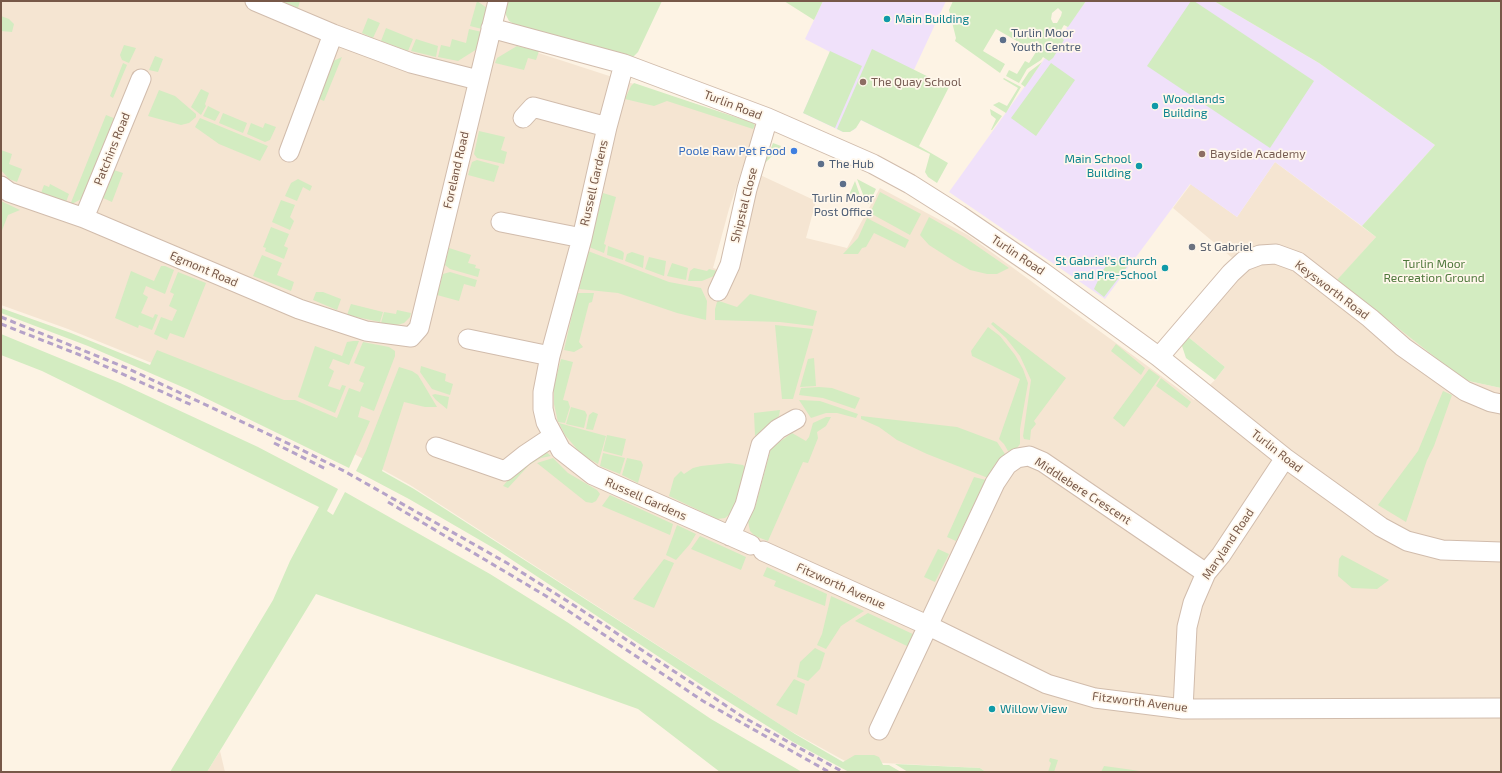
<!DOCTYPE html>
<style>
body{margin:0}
#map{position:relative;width:1502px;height:773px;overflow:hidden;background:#fdf3e4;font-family:"Exo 2",sans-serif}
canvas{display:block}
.frame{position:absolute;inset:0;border:2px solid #775848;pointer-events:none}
</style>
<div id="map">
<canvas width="1502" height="773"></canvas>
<div class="frame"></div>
</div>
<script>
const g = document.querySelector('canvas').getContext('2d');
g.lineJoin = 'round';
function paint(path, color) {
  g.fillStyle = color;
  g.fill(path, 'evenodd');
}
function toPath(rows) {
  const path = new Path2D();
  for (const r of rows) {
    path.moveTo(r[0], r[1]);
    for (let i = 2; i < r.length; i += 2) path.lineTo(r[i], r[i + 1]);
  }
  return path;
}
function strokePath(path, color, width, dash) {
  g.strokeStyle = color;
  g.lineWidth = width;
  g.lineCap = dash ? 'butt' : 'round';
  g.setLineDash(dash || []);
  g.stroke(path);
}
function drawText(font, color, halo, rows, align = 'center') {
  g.font = font + ' "Exo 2",sans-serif';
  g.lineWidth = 3.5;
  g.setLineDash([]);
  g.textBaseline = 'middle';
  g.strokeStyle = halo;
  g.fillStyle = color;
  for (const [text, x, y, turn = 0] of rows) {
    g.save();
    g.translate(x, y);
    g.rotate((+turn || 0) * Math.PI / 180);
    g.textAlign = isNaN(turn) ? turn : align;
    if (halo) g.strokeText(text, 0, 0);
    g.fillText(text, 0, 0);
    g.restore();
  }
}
const residential = toPath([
 [1,1,495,1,517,46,757,124,729,209,713,268,735,275,758,174,816,201,806,238,847,248,880,188,968,235,1194,400,1215,380,1225,367,1187,336,1243,267,1173,208,1191,184,1237,217,1275,162,1376,237,1338,280,1464,380,1501,388,1501,772,986,772,980,768,845,761,787,729,410,485,297,422,68,329,1,305],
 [220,751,225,772,207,772]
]);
const education = toPath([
 [823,1,946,1,885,132,861,120,854,130,843,132,803,113,830,52,805,39],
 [1086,1,1214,1,1319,63,1435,145,1362,226,1275,162,1237,217,1190,184,1105,299,949,192]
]);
const green = toPath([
 [284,1,300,1,298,8,283,2],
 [477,1,487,8,482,29,470,26],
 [508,1,662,1,638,52,633,57,521,28,509,21,506,15,505,10],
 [784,1,823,1,814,20],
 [953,1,1086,1,1068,27,1064,25,1058,35,1064,40,1053,58,1049,61,1043,57,1041,60,1027,69,1019,83,1006,76,1009,70,1017,74,1025,61,1029,63,1036,52,996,29,983,51,1005,64,1000,73,955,41,956,38,949,10],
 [1058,8,1062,12,1061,16,1057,23,1053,23,1051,19,1052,13],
 [1191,1,1194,1,1314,81,1270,148,1147,66],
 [1214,1,1501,1,1501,388,1464,380,1337,280,1376,237,1362,226,1435,145,1319,63],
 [1,16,9,19,14,24,12,32,1,31],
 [368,18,380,23,373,38,362,33],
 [386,28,413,39,408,51,381,41],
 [469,29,482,32,477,49,458,61,438,57,441,45,450,47,452,39,466,43],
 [416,39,438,46,436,57,411,51],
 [124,45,136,48,129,63,122,60,120,55],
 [517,46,539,51,536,60,528,58,524,70,495,63,497,58],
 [872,49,949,87,919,146,948,163,937,183,928,177,925,172,930,154,861,120,856,128,850,132,843,132,837,129],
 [830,51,862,66,835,128,803,113],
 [155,56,163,59,158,72,149,70],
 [342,57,324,101,317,98,331,62],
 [1042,62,1025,87,1021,84,1029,72],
 [123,63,127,65,113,98,110,96],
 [1051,63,1075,80,1036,136,1011,118],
 [1004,78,1021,87,1006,113,993,105,999,102,1007,106,1018,88,1003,79],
 [634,83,753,123,755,125,753,129,667,101,654,106,625,99,631,86],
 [201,89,209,93,205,104,206,106,201,115,191,107],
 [159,90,175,96,196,114,196,117,189,123,181,125,148,116],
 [208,106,220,112,215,121,203,116],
 [990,109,1002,116,992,130,991,130,996,119,991,115],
 [223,113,247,123,243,133,219,123],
 [106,115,116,119,85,197,70,205],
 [200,118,268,146,260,161,219,144,195,127],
 [251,123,263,128,265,123,276,127,270,140,265,142,247,134],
 [479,131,505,137,501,150,507,152,504,164,477,158,474,154],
 [773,143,781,146,780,148,765,163],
 [1,150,12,154,9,164,22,169,17,182,9,179,1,170],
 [477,160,499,166,494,182,468,175,472,162],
 [114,170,123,173,112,202,103,198],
 [298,179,312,186,310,191,303,187,297,201,285,196,291,183],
 [857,179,876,189,869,204,866,202],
 [855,181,862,201,849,195],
 [50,184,69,194,66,202,41,193,44,185,49,187],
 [880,192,921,214,910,235,870,213],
 [603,193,616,197,604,244,606,245,604,253,589,247],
 [281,200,295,205,290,217,294,221,290,230,272,222],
 [1,201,20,210,8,215,1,233],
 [929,217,964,237,1009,268,997,274,987,274,970,270,954,261,929,245,920,235],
 [867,218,909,240,905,248,874,233,866,247,862,248,858,254,843,254,858,238],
 [271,227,289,234,284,246,288,248,284,259,265,251,266,248,263,247],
 [608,246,622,251,624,253,623,260,607,255],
 [449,248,471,255,468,263,476,265,475,268,480,269,478,277,450,269,445,265],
 [588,251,669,282,701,288,707,301,706,320,677,313,618,293,579,289],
 [632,252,644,256,643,268,625,261,627,254],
 [262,255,282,263,277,275,294,282,291,291,253,276],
 [649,257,666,261,664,276,645,269],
 [1124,259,1130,263,1104,297,1094,289,1103,270,1110,262],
 [672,263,688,268,686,280,667,276],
 [161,266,165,266,174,270,165,294,146,286,143,294,148,297,141,313,153,318,155,314,158,315,152,330,139,325,138,328,115,318,131,271,154,281],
 [694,268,707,271,709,269,717,271,714,276,702,281,688,281,690,271],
 [178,272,206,283,184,338,170,333,167,340,154,334,161,317,172,321,177,310,169,306,174,294,170,292],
 [450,272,477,280,475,287,464,284,459,301,437,295,443,274],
 [316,292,323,292,341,299,337,310,313,300],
 [577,293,594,293,592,302,589,303,579,342,583,347,574,352,564,350],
 [750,294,817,311,813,326,780,322,715,320,715,309,717,302,719,301,737,307],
 [351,304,383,312,380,322,347,315],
 [1,308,71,333,150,365,157,350,284,400,295,400,337,418,349,388,360,392,364,383,359,381,365,367,354,363,363,342,389,347,395,351,395,356,374,411,361,406,358,417,370,421,349,468,187,389,88,346,1,313],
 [397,310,411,313,410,317,404,323,397,325,381,323,384,312,396,314],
 [993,322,1066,378,1034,421,1036,424,1031,430,1030,440,1024,439,1023,436,1031,380,1020,356,1006,338,991,324],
 [775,325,813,329,793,399,782,399],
 [988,327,1000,336,1015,355,1023,369,1028,383,1020,429,1020,444,1017,448,1008,451,1004,444,999,439,1020,379,972,356,971,351],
 [1,334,120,383,258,447,338,489,327,511,333,515,345,492,490,574,567,622,711,719,802,772,720,772,638,709,316,594,207,772,170,772,273,600,290,561,319,507,42,371,1,355],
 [1187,336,1225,367,1215,380,1186,358,1181,343],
 [353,341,359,341,349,365,333,359,329,368,334,371,328,386,340,390,342,385,346,386,335,413,298,397,315,346,342,356,347,342],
 [1116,344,1145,368,1141,375,1111,351],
 [814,358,816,386,800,387,808,359],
 [561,359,573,362,563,400,568,401,570,407,565,423,558,422,554,404,554,386],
 [421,366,446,374,445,381,453,384,450,395,432,389,420,372],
 [399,367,412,371,418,375,437,407,425,407,404,402,382,471,414,489,795,734,843,762,855,755,874,755,879,757,883,765,889,765,901,772,849,772,793,742,703,686,497,550,409,499,356,471,366,451],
 [1149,369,1160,377,1124,427,1113,418],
 [1161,378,1191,402,1187,408,1156,386],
 [819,387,832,388,860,398,855,409,823,398,799,395,801,388],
 [1443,391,1452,395,1434,446,1427,460,1406,522,1378,505,1418,451],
 [435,394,449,397,447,409,436,400,432,395],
 [799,400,820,401,858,414,856,418,837,413,826,413,811,418],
 [571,407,585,411,587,415,584,428,566,424],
 [780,410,779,416,755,436,754,413],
 [593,412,598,414,593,430,586,429,589,415],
 [861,416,957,427,997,442,1005,454,995,464,988,478,927,454,897,440,879,427,861,419],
 [826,417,831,417,826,426,817,432,818,438,808,463,803,462,768,541,755,536,750,531,748,521,756,504,771,448,792,433,806,441,809,437,813,423],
 [559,423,606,436,598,464,581,454,565,435],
 [607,435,626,439,622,456,603,451],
 [546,452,551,456,541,458,529,465,508,488,503,486,514,473],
 [603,453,625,458,620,474,600,466],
 [553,458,568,473,597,490,600,494,596,501,592,503,586,502,537,463],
 [627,458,641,461,643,465,638,483,622,475],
 [729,463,743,465,746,468,735,505,731,513,725,518,717,519,669,496,674,478,681,471,684,474,693,468,701,466],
 [974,477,986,480,956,541,947,537],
 [610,495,673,524,670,535,602,506],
 [677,525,696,534,690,544,676,560,666,555],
 [700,536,746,557,741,570,691,549],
 [938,549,949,554,935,582,924,577],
 [1342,555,1389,580,1377,589,1352,588,1338,576,1339,559],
 [664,559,674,563,654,608,633,599],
 [767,567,827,594,825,606,774,586,776,581,763,576],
 [831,596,864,611,841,626,826,649,817,645,822,634],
 [868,613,917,636,909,647,855,621],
 [815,648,825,653,820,669,808,681,797,677,800,662],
 [794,679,805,684,797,715,776,705],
 [1050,758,1058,760,1054,772,1048,772,1051,763,1049,761],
 [895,764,980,768,986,772,908,772],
 [1104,766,1126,769,1146,772,1101,772]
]);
const minor = toPath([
 [255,1,333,34,411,63,478,80],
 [491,28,624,64,768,118,873,164,910,184,959,215,1041,271,1159,357,1285,458,1381,527,1407,541,1442,550,1501,552],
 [624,64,607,127,582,238,550,356,543,392,543,409,546,422,561,450,593,475,751,545],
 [523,118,533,107,607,127],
 [289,152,333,34],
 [1,186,9,192,84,218,299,309,366,331,411,337,419,328,498,1],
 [84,218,141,79],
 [501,222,582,238],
 [718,291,730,265,747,189,768,118],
 [468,339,550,356],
 [1159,357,1231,273,1244,261,1260,255,1276,254,1298,262,1370,318,1403,347,1465,391,1491,402,1501,404],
 [436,447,505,471,525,455,552,437],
 [730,536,745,505,761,445,778,429,796,419],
 [763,551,927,625,1047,684,1095,698,1183,709,1501,708],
 [1183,709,1187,627,1193,603,1206,573,1221,555,1285,458],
 [879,730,995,483,1007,465,1017,458,1029,456,1043,462,1206,573]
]);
const rail = toPath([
 [1,317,129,369,298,448,344,471,507,563,583,611,743,717,843,772],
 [1,324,80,355,194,406],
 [274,443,326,469],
 [388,502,546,596,703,701,829,772]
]);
const markers = [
 [887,19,4,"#0f9aa8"],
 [1003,40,4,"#5c6f8a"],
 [863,82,4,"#8d6e63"],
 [1155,106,4,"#0f9aa8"],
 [794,151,4,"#3f7fe0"],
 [1202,154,4,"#8d6e63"],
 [821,164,4,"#5c6f8a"],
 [1139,166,4,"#0f9aa8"],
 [843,184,4,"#5c6f8a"],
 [1192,247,4,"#6b7280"],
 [1165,268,4,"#0f9aa8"],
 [992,709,4,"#0f9aa8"]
];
const cultureNames = [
 ["Main Building",895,19],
 ["Woodlands",1163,99],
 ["Building",1163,113],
 ["Main School",1131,159,"right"],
 ["Building",1131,173,"right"],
 ["St Gabriel's Church",1157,261,"right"],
 ["and Pre-School",1157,275,"right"],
 ["Willow View",1000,709]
];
const serviceNames = [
 ["Turlin Moor",1011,33],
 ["Youth Centre",1011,47],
 ["The Hub",829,164],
 ["Turlin Moor",843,198,"center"],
 ["Post Office",843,212,"center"]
];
const educationNames = [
 ["The Quay School",871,82],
 ["Bayside Academy",1210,154]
];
const streetNames = [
 ["Turlin Road",733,105,21],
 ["Patchins Road",112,149,-68],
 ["Foreland Road",456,170,-77],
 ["Russell Gardens",594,183,-77],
 ["Shipstal Close",744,205,-76],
 ["Turlin Road",1018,255,34],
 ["Egmont Road",204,269,23],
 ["Keysworth Road",1332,290,37],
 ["Turlin Road",1277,451,38],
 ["Middlebere Crescent",1083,491,33],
 ["Russell Gardens",646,499,24],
 ["Maryland Road",1228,544,-56],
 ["Fitzworth Avenue",841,586,24],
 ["Fitzworth Avenue",1140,702,7]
];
const shopNames = [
 ["Poole Raw Pet Food",786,151]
];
const worshipNames = [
 ["St Gabriel",1200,247]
];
const parkNames = [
 ["Turlin Moor",1434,264],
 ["Recreation Ground",1434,278]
];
paint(residential, '#f5e5d2');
paint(education, '#f0e1fa');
paint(green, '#d3ecc1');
strokePath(minor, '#d1bcac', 21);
strokePath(minor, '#fff', 19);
strokePath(rail, '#b5a2c8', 3, [6, 4]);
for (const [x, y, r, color] of markers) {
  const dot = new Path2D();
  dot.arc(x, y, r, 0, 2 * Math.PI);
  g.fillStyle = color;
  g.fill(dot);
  strokePath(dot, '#fff7eb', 1.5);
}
drawText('12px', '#0d838f', '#fff7eb', cultureNames, 'left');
drawText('12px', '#4e5e75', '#fff7eb', serviceNames, 'left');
drawText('12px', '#785e54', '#fff7eb', educationNames, 'left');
drawText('12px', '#775848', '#fff7eb', streetNames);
drawText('12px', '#366cbe', '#fff7eb', shopNames, 'right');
drawText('12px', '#5b616d', '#fff7eb', worshipNames, 'left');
drawText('12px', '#4f783c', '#fff7eb', parkNames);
</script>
